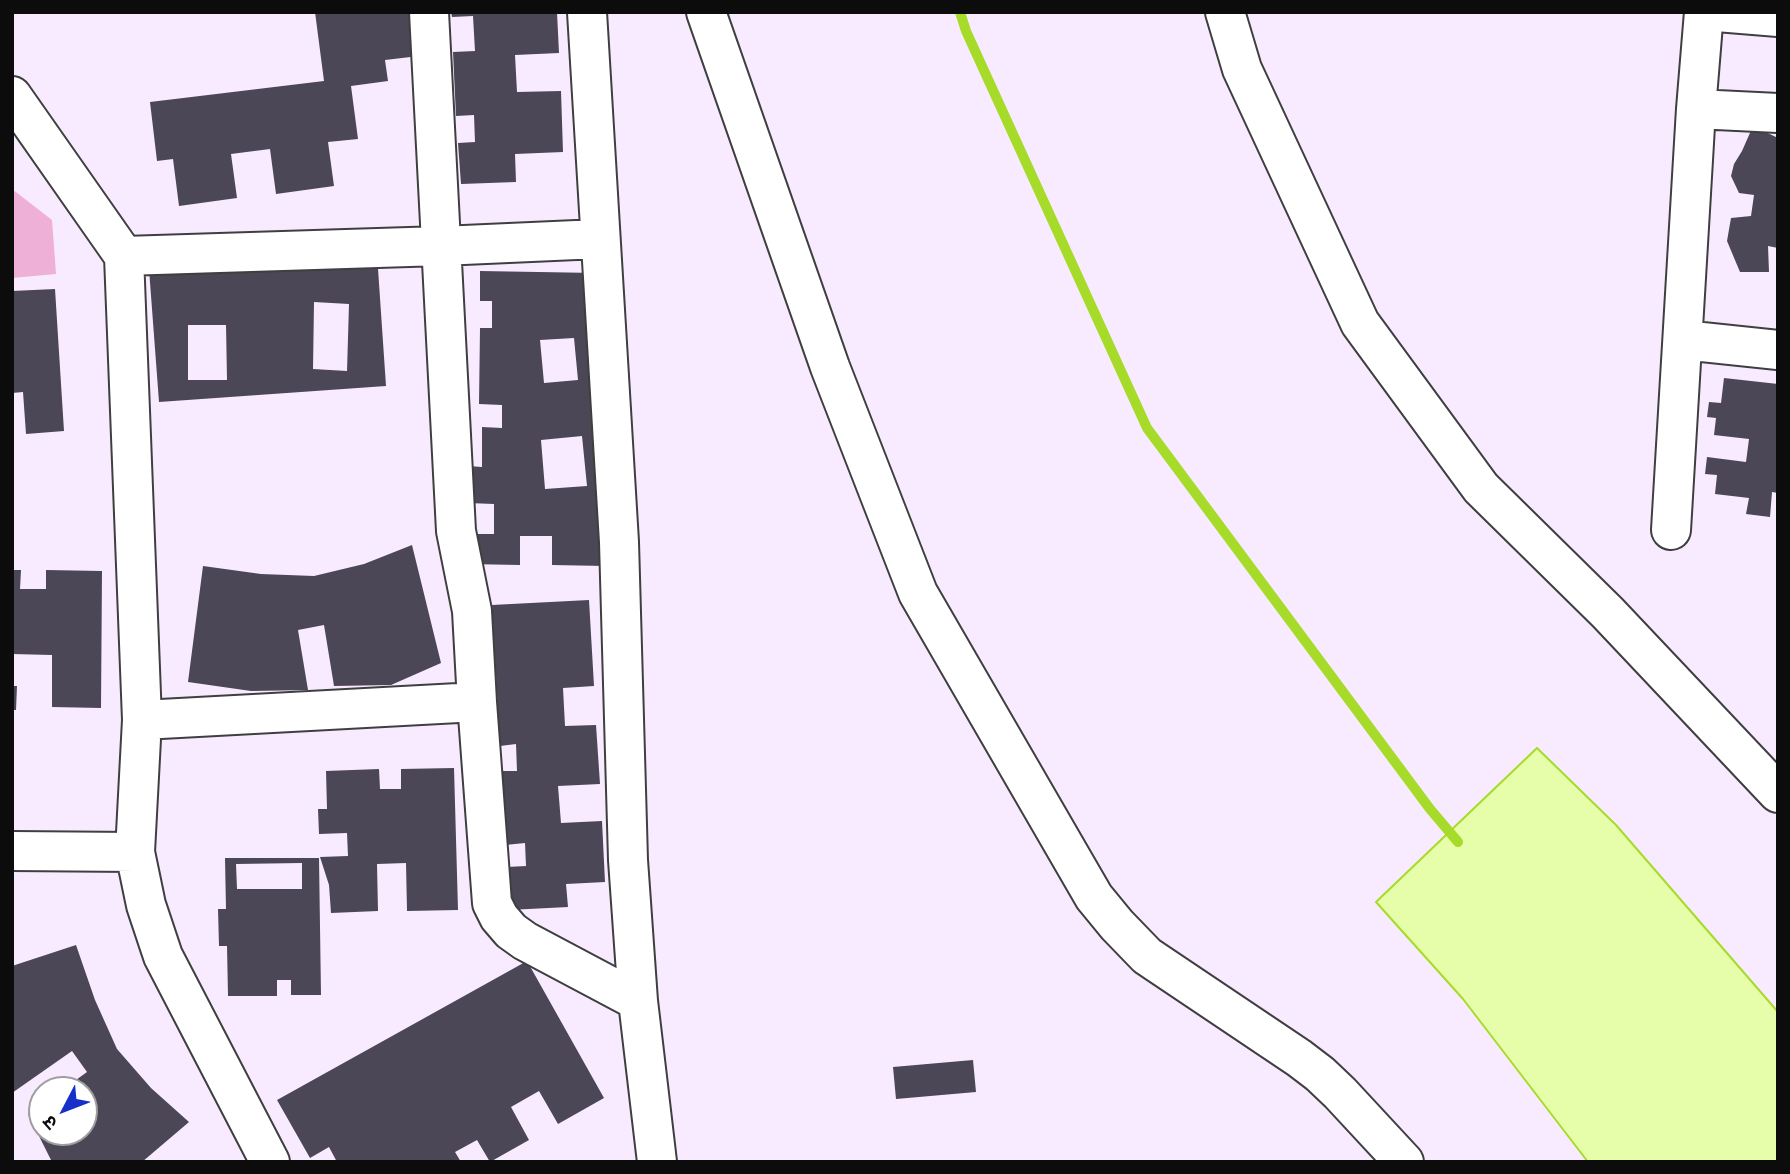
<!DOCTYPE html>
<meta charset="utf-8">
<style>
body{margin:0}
#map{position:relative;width:1790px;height:1174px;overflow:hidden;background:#f9ebff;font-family:Literata,"Noto Sans Devanagari",serif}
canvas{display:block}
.frame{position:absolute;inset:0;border:14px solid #0c0c0c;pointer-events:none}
.north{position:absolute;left:28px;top:1076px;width:70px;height:70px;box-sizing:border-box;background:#fff;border:2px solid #9e9e9e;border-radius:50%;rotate:228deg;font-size:19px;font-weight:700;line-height:28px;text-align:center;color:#0c0c0c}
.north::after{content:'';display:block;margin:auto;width:24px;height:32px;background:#1631ca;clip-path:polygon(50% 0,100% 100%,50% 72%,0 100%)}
</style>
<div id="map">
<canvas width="1790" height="1174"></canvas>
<div class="frame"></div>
<div class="north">उ</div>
</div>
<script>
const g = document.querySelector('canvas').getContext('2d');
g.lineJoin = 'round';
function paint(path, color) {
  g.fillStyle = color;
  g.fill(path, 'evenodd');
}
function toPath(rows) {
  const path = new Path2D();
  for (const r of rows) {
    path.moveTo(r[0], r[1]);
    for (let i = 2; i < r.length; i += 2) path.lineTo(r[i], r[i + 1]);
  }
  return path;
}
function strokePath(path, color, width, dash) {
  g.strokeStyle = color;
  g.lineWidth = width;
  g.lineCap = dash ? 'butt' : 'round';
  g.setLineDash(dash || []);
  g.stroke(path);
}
const green = toPath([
 [12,189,52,220,56,274,12,278]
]);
const water = toPath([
 [1537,748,1616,825,1778,1012,1778,1162,1588,1162,1463,999,1376,902,1537,748]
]);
const stream = toPath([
 [960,12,966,31,1147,428,1430,809,1458,842]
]);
const building = toPath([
 [315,12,413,12,419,56,385,60,388,81,351,86,358,139,328,142,334,186,276,194,270,149,231,154,237,198,179,206,173,159,157,161,150,102,324,81],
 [451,12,557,12,559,53,515,55,517,92,561,91,563,152,515,154,516,182,461,184,458,143,475,142,474,115,456,116,453,52,475,51,473,16,452,17],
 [1753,126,1778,138,1778,248,1768,246,1769,272,1740,272,1727,241,1731,218,1751,216,1754,195,1739,193,1731,176,1734,164,1742,151],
 [377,254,386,386,159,402,149,269],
 [314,302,349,304,347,371,313,369],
 [188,325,226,325,227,380,188,380],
 [480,271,597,273,606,566,552,565,552,536,520,536,520,565,467,564,467,534,494,534,494,504,468,503,468,466,482,467,482,427,502,428,502,405,479,404,480,328,492,328,492,301,480,301],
 [574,338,578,380,544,383,540,340],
 [582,436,587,486,545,489,541,440],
 [55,289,64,431,26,434,23,392,12,393,12,291],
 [1724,378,1778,384,1778,493,1772,492,1770,517,1746,514,1749,498,1715,494,1717,475,1705,474,1707,457,1746,462,1749,439,1714,435,1716,418,1707,417,1709,402,1721,403],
 [412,545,441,663,391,685,334,686,324,625,298,630,308,690,251,691,188,682,203,566,261,574,314,576,364,564],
 [12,570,21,570,20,589,46,589,46,570,102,571,101,708,52,707,52,655,12,654],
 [589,600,594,686,563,688,565,726,596,725,600,784,558,786,561,823,602,821,605,882,566,884,568,907,509,910,507,867,526,866,525,843,505,845,501,771,517,771,516,744,500,746,492,605],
 [12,686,17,686,16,710,12,710],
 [454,768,458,910,407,911,406,863,377,864,378,911,331,913,329,885,320,857,348,856,347,833,319,834,318,809,327,809,326,771,379,769,380,789,401,789,401,769],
 [225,858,319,858,321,995,291,995,291,980,277,980,277,996,228,996,227,946,219,946,218,909,226,909],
 [302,863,302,889,237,889,236,864],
 [76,945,95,1000,117,1049,151,1088,189,1122,142,1162,52,1162,28,1114,42,1104,42,1132,84,1132,84,1090,62,1090,87,1072,72,1051,12,1093,12,966],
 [527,961,604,1098,558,1124,539,1091,511,1107,529,1140,490,1162,477,1140,455,1152,461,1162,337,1162,329,1147,310,1158,277,1100],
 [973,1060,976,1092,896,1099,893,1067]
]);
const minor = toPath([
 [429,12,456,531,472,611,477,702,492,903,499,917,511,931,525,941,638,1001],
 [587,12,619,542,628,860,638,1001,657,1162],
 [706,12,830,367,918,593,1094,897,1117,925,1147,956,1299,1058,1320,1074,1340,1093,1404,1162],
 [1717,12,1778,17],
 [12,96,124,256,142,720,135,852,146,905,163,956,270,1162],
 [1696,109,1778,113],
 [124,256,441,246,599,239],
 [1683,340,1778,350],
 [1671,530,1696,109,1704,12],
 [142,720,477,702],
 [12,851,135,852]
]);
const tertiary = toPath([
 [1225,12,1242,69,1360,323,1481,488,1608,613,1778,793]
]);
paint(green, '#eeb0d7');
paint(water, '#e6fda9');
strokePath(water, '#a7db29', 2);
strokePath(stream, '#a7db29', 10);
paint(building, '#4b4756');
strokePath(minor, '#3f3f3f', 42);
strokePath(tertiary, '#3f3f3f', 42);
strokePath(minor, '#fff', 38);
strokePath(tertiary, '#fff', 38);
</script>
